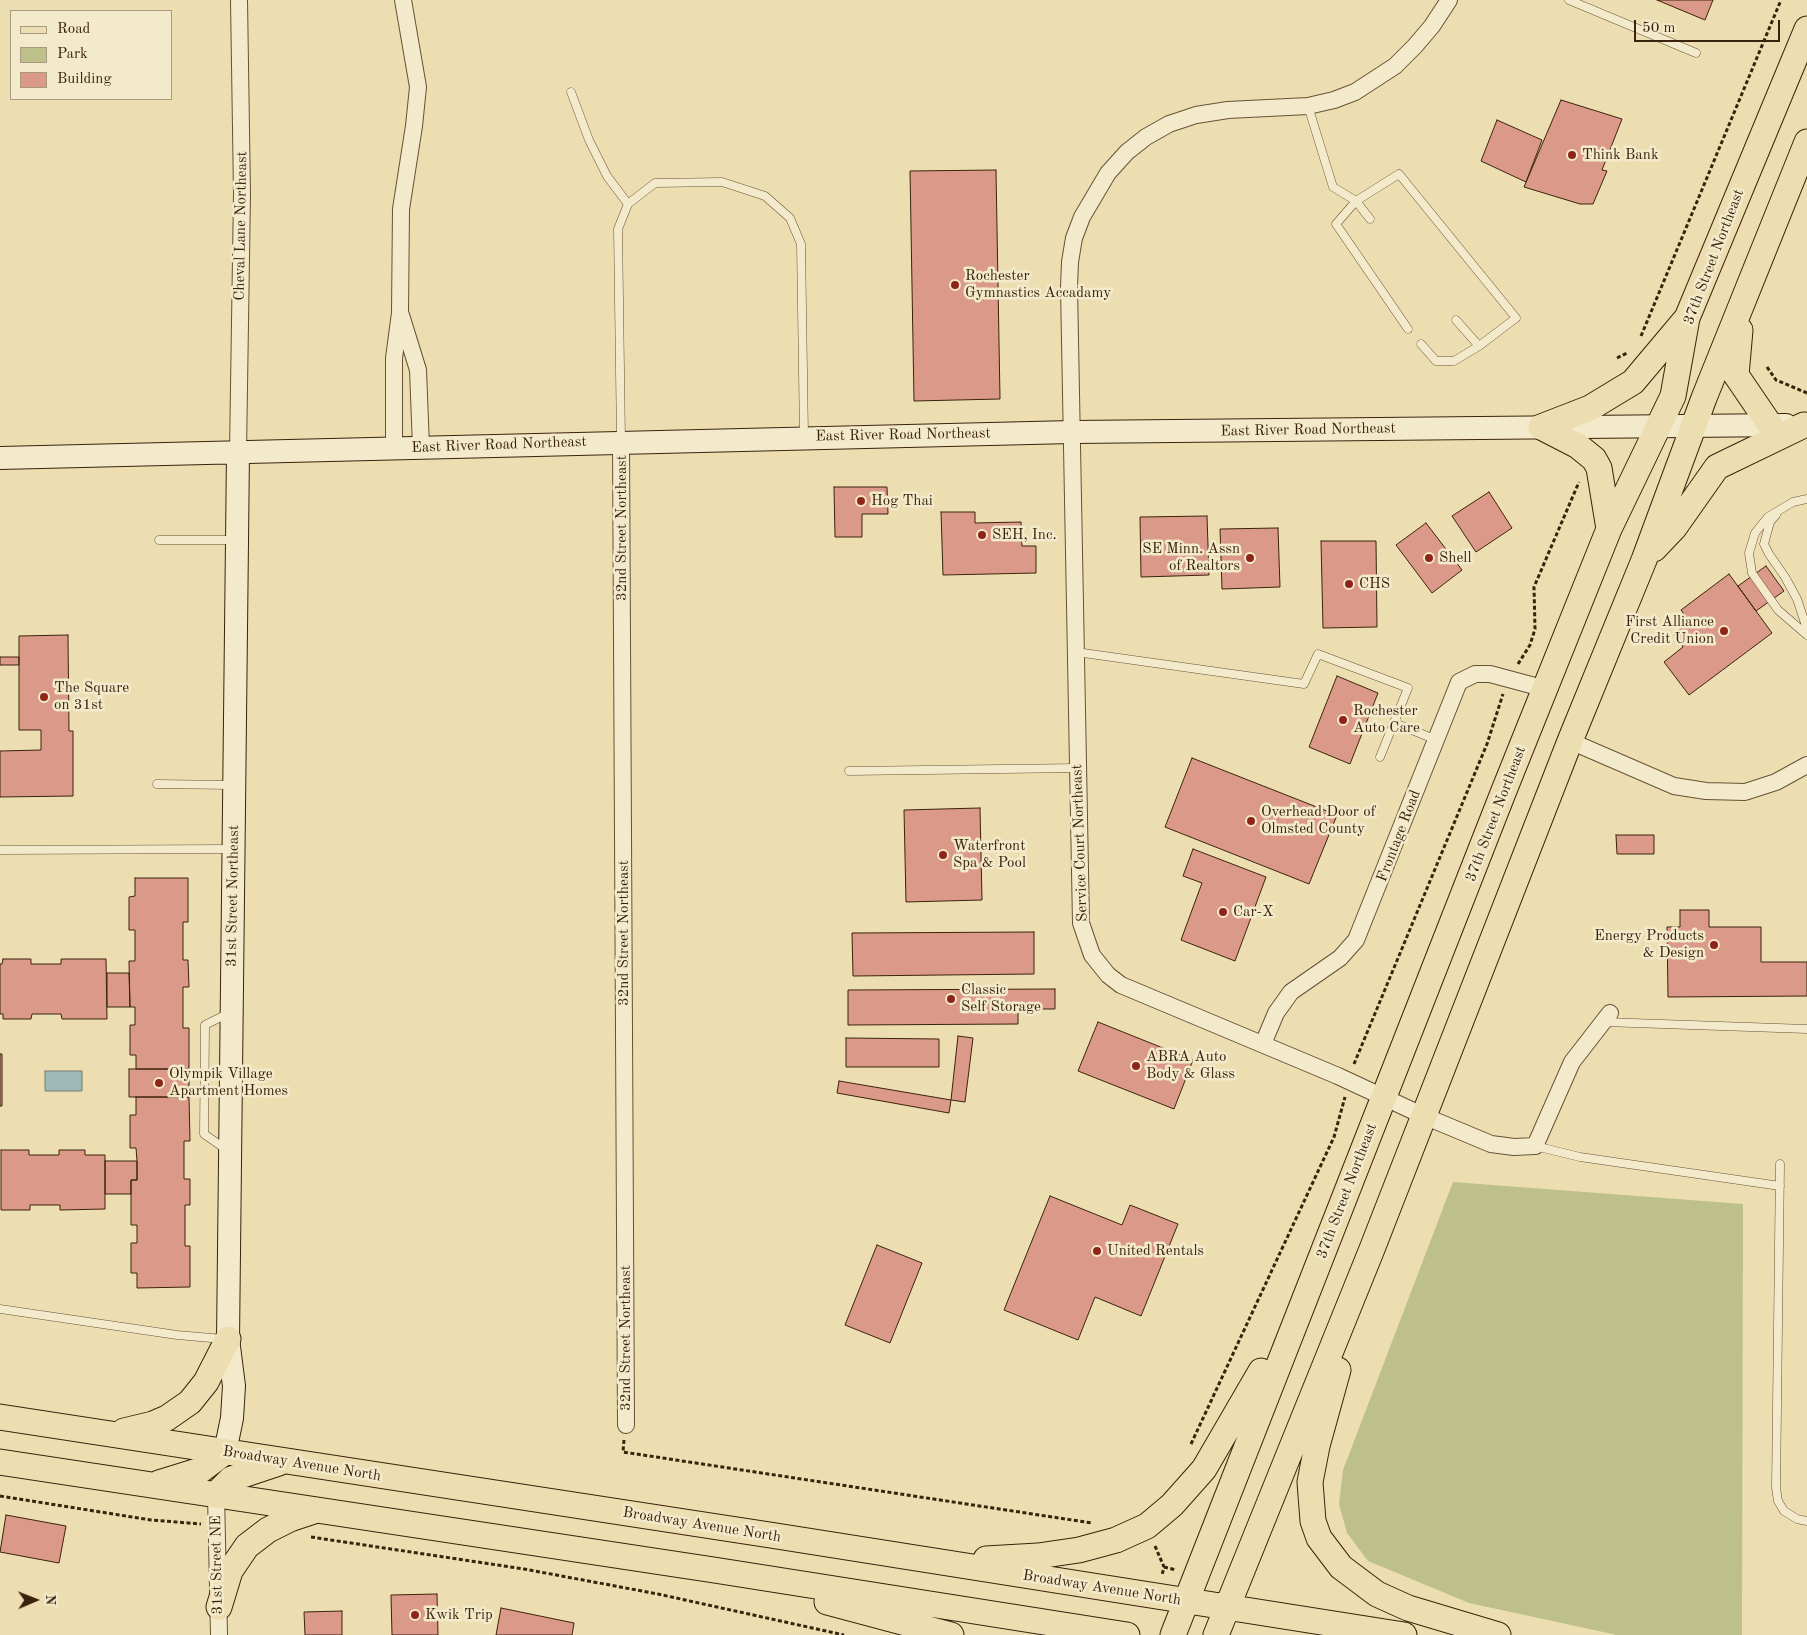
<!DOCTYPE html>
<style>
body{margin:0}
#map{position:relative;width:1807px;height:1635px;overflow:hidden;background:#eddeb1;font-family:"Old Standard TT",serif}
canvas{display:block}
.legend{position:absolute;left:10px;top:10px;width:162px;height:90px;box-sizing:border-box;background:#f3eacc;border:1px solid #a99a7f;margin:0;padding:6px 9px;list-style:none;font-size:15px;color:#3b220c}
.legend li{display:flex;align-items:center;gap:10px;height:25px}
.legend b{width:25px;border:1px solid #a99a7f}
.north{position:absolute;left:10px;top:1575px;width:50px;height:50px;-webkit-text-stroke:4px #f3eacc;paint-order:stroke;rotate:89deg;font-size:14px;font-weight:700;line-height:20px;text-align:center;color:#3b220c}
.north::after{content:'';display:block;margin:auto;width:18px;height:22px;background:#3b220c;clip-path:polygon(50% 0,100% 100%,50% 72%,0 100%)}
.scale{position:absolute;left:1634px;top:20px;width:146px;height:22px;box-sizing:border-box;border:2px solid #3b220c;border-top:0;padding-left:6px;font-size:15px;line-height:18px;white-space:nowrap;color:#3b220c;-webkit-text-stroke:4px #f3eacc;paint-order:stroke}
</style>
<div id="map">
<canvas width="1807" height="1635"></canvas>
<ul class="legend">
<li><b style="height:6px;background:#eddeb1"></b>Road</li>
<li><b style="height:14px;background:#bdc088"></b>Park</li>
<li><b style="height:14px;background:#db9a89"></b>Building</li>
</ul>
<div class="north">N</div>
<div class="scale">50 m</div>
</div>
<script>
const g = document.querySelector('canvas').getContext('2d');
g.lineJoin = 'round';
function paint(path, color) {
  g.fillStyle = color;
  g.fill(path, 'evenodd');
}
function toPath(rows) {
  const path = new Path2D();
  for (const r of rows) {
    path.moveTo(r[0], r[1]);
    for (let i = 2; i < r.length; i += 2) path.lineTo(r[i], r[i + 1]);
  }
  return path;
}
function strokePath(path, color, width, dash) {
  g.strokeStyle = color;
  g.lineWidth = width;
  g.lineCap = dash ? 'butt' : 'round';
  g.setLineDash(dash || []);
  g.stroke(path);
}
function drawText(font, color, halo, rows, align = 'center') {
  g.font = font + ' "Old Standard TT",serif';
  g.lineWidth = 5;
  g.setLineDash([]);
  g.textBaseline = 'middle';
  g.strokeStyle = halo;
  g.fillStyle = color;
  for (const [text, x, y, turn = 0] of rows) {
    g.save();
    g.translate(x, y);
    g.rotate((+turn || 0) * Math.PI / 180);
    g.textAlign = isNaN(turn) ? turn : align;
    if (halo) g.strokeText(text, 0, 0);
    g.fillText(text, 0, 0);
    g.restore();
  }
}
const green = toPath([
 [1453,1182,1743,1204,1742,1635,1617,1635,1469,1603,1368,1561,1347,1533,1339,1504,1343,1470]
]);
const water = toPath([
 [45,1071,82,1071,82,1091,45,1091,45,1071]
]);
const building = toPath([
 [1657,0,1713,0,1705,20,1657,0],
 [1561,100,1622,119,1602,170,1607,171,1593,204,1580,204,1524,187,1561,100],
 [1497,120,1542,140,1526,182,1481,161,1497,120],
 [996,170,1000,399,914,401,910,171,996,170],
 [834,487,887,487,888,514,862,514,862,537,835,537,834,487],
 [1489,492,1512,528,1476,552,1452,516,1489,492],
 [941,512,975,512,975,523,1021,522,1022,546,1036,546,1036,573,943,575,941,512],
 [1207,516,1209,575,1141,577,1140,517,1207,516],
 [1426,523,1462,570,1432,593,1396,545,1426,523],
 [1278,528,1280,587,1222,589,1220,529,1278,528],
 [1321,541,1376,541,1377,627,1323,628,1321,541],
 [1766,566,1784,591,1756,611,1738,586,1766,566],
 [1729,574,1772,633,1689,695,1664,662,1683,647,1674,634,1690,622,1681,610,1729,574],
 [68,635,69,731,73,731,73,796,0,797,0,751,41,750,41,730,19,730,19,636,68,635],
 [0,657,19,657,19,665,0,665,0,657],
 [1337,676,1378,693,1350,764,1309,747,1337,676],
 [1192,758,1337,815,1309,884,1165,827,1192,758],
 [980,808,982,900,906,902,904,810,980,808],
 [1616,835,1654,835,1654,854,1617,854,1616,835],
 [1193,849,1266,877,1235,961,1181,940,1202,883,1183,876,1193,849],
 [135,878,188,878,188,922,183,922,183,960,188,960,189,987,183,987,183,1028,189,1028,189,1069,136,1069,136,1055,130,1055,130,1025,135,1025,135,1007,130,1007,129,961,135,961,135,930,129,930,129,897,135,896,135,878],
 [1680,910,1709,910,1709,927,1761,927,1761,962,1807,962,1807,996,1668,997,1667,927,1680,927,1680,910],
 [1034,932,1034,974,853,976,852,933,1034,932],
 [3,959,31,959,31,964,61,964,61,959,106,959,107,1019,62,1019,61,1014,32,1014,31,1019,3,1019,3,1014,0,1014,0,964,2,964,3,959],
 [107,973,129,973,130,1007,107,1007,107,973],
 [1055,989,1055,1009,1018,1009,1018,1024,848,1025,848,990,1055,989],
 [1098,1022,1193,1060,1174,1109,1078,1071,1098,1022],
 [958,1036,973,1038,965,1102,951,1100,958,1036],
 [846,1038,939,1039,939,1067,846,1067,846,1038],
 [0,1054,2,1054,2,1106,0,1106,0,1054],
 [129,1069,189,1069,189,1097,129,1097,129,1069],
 [839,1081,951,1100,949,1113,837,1093,839,1081],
 [136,1097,189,1097,190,1141,184,1141,184,1179,190,1179,190,1205,185,1205,185,1246,190,1246,190,1287,137,1288,137,1273,131,1273,131,1243,137,1243,137,1225,131,1225,131,1180,137,1180,137,1161,136,1148,130,1148,130,1115,136,1115,136,1097],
 [1,1150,29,1150,29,1155,59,1155,59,1150,85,1150,85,1155,105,1155,105,1209,60,1210,60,1205,30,1205,30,1210,1,1210,1,1150],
 [105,1161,137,1161,137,1180,131,1180,131,1194,105,1194,105,1161],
 [1050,1196,1122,1225,1130,1205,1178,1224,1141,1316,1095,1297,1078,1340,1004,1310,1050,1196],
 [877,1245,922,1263,890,1343,845,1325,877,1245],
 [6,1515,66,1526,59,1563,0,1552,6,1515],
 [437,1594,438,1635,392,1635,391,1595,437,1594],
 [501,1608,574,1623,572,1635,496,1635,501,1608],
 [342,1611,342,1635,305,1635,304,1612,342,1611]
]);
const path = toPath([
 [1641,336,1781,0],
 [1617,358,1627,353],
 [1767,367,1776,380,1807,393],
 [1518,664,1530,645,1535,629,1534,587,1579,482],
 [1354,1064,1487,744,1503,694],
 [624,1440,623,1452,1092,1523],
 [1191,1444,1334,1137,1345,1097],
 [0,1496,151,1520,201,1524],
 [311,1537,524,1569,658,1594,844,1635],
 [1155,1546,1164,1567,1162,1575],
 [1164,1567,1176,1570]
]);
const lane = toPath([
 [1569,0,1696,53],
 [571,92,589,140,607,176,628,204],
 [1308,106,1333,187,1356,201,1370,219],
 [1456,320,1479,346],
 [1408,329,1336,224,1356,201,1399,174,1516,318,1479,346,1454,361,1436,361,1421,344],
 [621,441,618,229,628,204,655,183,722,182,765,196,790,218,801,244,804,436],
 [1807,499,1793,502,1768,517,1755,533,1749,553,1752,573,1778,610,1807,635],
 [1776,515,1770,522,1764,544,1769,554,1785,577,1797,599,1807,629],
 [159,540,235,540],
 [1076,652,1304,684,1318,654,1408,688,1380,757],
 [1394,723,1437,740],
 [849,771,1078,768],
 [157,784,232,785],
 [0,850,231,849],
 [1604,1022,1807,1029],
 [1535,1146,1580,1157,1780,1186],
 [227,1150,204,1134,205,1025,229,1013],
 [1780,1164,1776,1488,1778,1501,1784,1511,1797,1519,1807,1521],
 [0,1309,177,1335,223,1339]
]);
const street = toPath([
 [1449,0,1432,26,1415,46,1395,66,1355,92,1334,100,1308,106,1228,110,1196,115,1169,124,1146,137,1127,152,1108,173,1082,217,1074,238,1070,262,1069,287,1081,923,1092,955,1108,975,1121,985,1338,1076,1424,1116,1491,1144,1514,1147,1535,1146,1572,1062,1610,1013],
 [401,315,418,370,421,447],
 [621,441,626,1425],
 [394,448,394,358,400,313,401,209,414,126,418,87,403,0],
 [238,452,242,193,239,0],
 [1570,741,1674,786,1706,791,1745,792,1776,782,1807,765],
 [1263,1044,1276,1013,1291,992,1340,958,1356,940,1459,682,1475,674,1490,674,1546,689],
 [216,1494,219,1635]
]);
const secondary = toPath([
 [0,458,1072,432,1786,425],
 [225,1452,232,1418,234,1386,228,1339,238,452]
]);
const primary = toPath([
 [1740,330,1736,375,1770,425],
 [1541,427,1590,408,1633,382,1686,319],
 [1541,427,1578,446,1594,459,1599,468,1609,529],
 [1654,549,1674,528,1717,467,1804,425],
 [1338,1370,1317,1446,1310,1482,1313,1521,1319,1538,1341,1567,1377,1594,1408,1608,1498,1635],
 [0,1417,770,1535,1404,1635],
 [124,1431,153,1424,167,1418,190,1402,206,1382,228,1339],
 [0,1462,714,1570,1127,1635],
 [159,1483,201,1470,225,1452],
 [216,1494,231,1479,279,1463],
 [986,1559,1038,1556,1079,1550,1116,1540,1147,1526,1172,1505,1204,1469,1261,1371],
 [827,1602,951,1635],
 [219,1607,230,1571,247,1546,268,1530,290,1519,314,1511],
 [1173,1635,1503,793,1609,529,1673,396,1687,318,1807,29],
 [1216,1635,1372,1249,1570,741,1644,560,1704,398,1807,142]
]);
const markers = [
 [1572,155,5,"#8f2418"],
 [955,285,5,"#8f2418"],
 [861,501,5,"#8f2418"],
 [982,535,5,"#8f2418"],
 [1250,558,5,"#8f2418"],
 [1429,558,5,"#8f2418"],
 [1349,584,5,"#8f2418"],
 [1724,631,5,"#8f2418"],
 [44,697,5,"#8f2418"],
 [1343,720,5,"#8f2418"],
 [1251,821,5,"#8f2418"],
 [943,855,5,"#8f2418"],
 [1223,912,5,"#8f2418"],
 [1714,945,5,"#8f2418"],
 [951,999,5,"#8f2418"],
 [1136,1066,5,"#8f2418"],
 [159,1083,5,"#8f2418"],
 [1097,1251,5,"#8f2418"],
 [415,1615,5,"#8f2418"]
];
const poiNames = [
 ["Think Bank",1582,155],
 ["Rochester",965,276],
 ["Gymnastics Accadamy",965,293],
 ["Hog Thai",871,501],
 ["SEH, Inc.",992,535],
 ["SE Minn. Assn",1240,549,"right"],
 ["of Realtors",1240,566,"right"],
 ["Shell",1439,558],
 ["CHS",1359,584],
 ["First Alliance",1714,622,"right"],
 ["Credit Union",1714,639,"right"],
 ["The Square",54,688],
 ["on 31st",54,705],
 ["Rochester",1353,711],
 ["Auto Care",1353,728],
 ["Overhead Door of",1261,812],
 ["Olmsted County",1261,829],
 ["Waterfront",953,846],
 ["Spa & Pool",953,863],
 ["Car-X",1233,912],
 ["Energy Products",1704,936,"right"],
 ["& Design",1704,953,"right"],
 ["Classic",961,990],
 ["Self Storage",961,1007],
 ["ABRA Auto",1146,1057],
 ["Body & Glass",1146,1074],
 ["Olympik Village",169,1074],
 ["Apartment Homes",169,1091],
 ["United Rentals",1107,1251],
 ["Kwik Trip",425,1615]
];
const streetNames = [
 ["Cheval Lane Northeast",241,226,-89],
 ["37th Street Northeast",1714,257,-69],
 ["East River Road Northeast",1308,430,-1],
 ["East River Road Northeast",903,435,-1],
 ["East River Road Northeast",499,445,-2],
 ["32nd Street Northeast",622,528,-90],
 ["37th Street Northeast",1496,814,-69],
 ["Frontage Road",1399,836,-69],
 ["Service Court Northeast",1080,843,-92],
 ["31st Street Northeast",233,896,-89],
 ["32nd Street Northeast",624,933,-90],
 ["37th Street Northeast",1347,1191,-69],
 ["32nd Street Northeast",626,1338,-90],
 ["Broadway Avenue North",302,1464,9],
 ["Broadway Avenue North",702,1525,9],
 ["31st Street NE",217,1565,-91],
 ["Broadway Avenue North",1102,1588,9]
];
paint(green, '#bdc088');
paint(water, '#9dbab6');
strokePath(water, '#767d72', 1);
paint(building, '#db9a89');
strokePath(building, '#3b220c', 1);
strokePath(lane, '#685135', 9);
strokePath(street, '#685135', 18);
strokePath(secondary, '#3b220c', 24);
strokePath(primary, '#3b220c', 27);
strokePath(path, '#3b220c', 3, [4, 2.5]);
strokePath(lane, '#f3eacc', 8);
strokePath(street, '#f3eacc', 16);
strokePath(secondary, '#f3eacc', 22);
strokePath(primary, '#eddeb1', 25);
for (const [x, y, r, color] of markers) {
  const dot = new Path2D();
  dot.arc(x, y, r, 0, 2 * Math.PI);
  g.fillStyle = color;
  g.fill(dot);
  strokePath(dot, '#f3eacc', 2);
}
drawText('15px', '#3b220c', '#f3eacc', poiNames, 'left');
drawText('15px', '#3b220c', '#f3eacc', streetNames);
</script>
